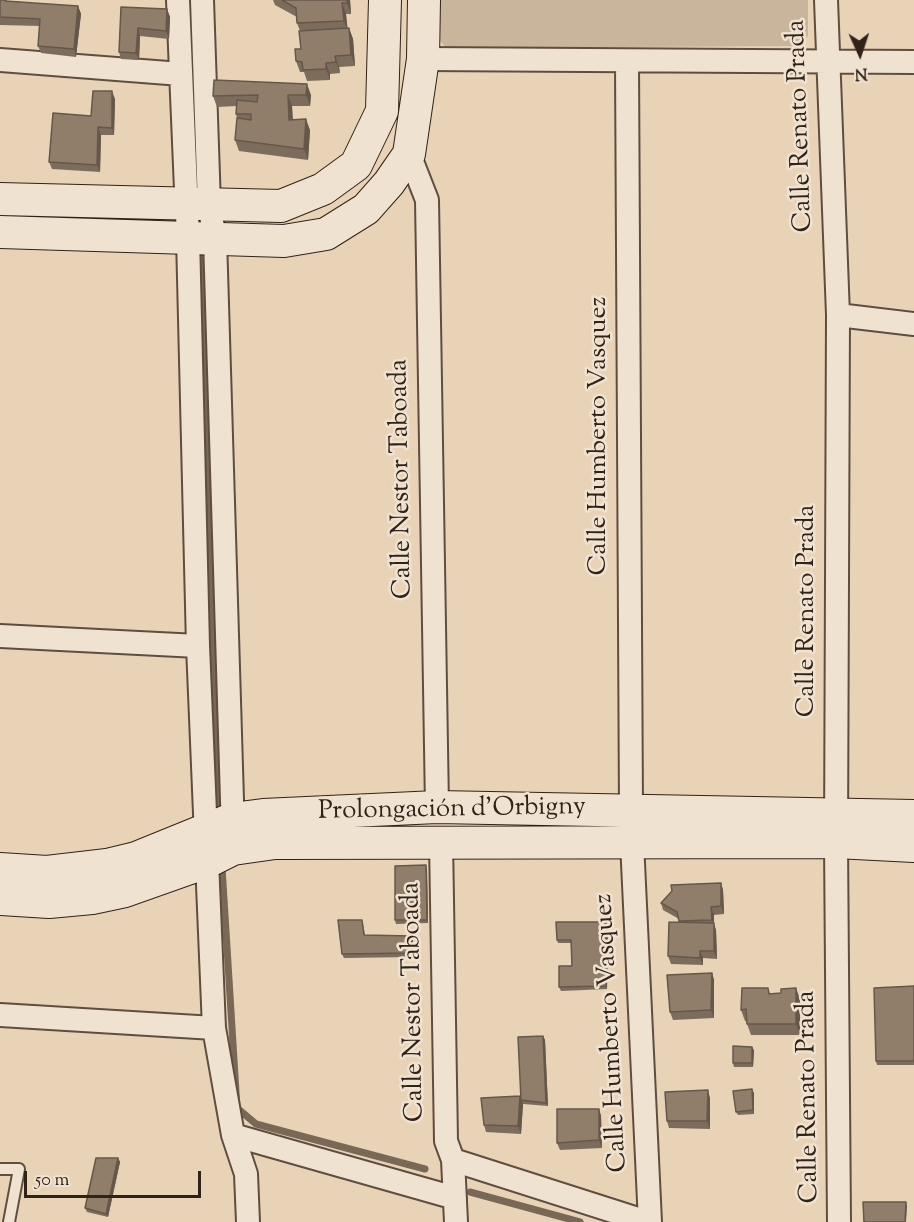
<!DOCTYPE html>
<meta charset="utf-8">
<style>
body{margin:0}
#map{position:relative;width:914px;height:1222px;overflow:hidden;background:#e8d3b6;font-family:"Sorts Mill Goudy",serif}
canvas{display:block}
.north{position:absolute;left:830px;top:24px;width:60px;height:60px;-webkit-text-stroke:4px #f0e2d0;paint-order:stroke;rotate:177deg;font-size:16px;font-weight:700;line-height:24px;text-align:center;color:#312219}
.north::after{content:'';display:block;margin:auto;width:21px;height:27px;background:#312219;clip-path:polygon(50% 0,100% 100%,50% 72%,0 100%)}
.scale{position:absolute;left:24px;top:1171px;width:177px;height:27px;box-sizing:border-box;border:3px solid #312219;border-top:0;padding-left:8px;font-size:18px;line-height:21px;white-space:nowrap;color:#312219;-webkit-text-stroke:4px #f0e2d0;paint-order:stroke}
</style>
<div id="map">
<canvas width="914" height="1222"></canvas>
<div class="north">N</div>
<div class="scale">50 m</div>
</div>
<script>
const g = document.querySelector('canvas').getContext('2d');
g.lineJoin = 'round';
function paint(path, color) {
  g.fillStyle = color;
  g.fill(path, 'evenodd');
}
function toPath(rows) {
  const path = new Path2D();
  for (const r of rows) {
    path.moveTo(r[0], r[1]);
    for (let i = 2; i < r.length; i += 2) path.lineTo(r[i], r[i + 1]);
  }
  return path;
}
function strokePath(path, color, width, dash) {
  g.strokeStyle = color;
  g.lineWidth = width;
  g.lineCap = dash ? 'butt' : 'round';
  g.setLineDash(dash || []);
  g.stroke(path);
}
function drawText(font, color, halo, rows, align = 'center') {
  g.font = font + ' "Sorts Mill Goudy",serif';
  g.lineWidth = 5;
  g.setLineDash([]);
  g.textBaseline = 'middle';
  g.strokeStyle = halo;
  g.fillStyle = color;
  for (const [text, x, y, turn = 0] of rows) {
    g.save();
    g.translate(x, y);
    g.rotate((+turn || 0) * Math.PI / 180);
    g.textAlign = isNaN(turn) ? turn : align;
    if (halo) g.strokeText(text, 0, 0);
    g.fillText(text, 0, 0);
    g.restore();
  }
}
const green = toPath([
 [436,0,808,0,808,36,797,46,446,48,436,36]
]);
const stream = toPath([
 [201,254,219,808],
 [222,867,237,1108,256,1124,425,1169],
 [470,1192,580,1222]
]);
const lane = toPath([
 [0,1169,19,1169,9,1222]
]);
const street = toPath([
 [178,0,188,237,198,646,214,1028,233,1135,246,1174,248,1222],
 [202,0,209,205,215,238,233,833],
 [826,0,838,315,836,842,839,1222],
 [423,59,914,62],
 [0,60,181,74],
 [627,62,631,810],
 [409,154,427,200,437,807],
 [838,315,914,324],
 [0,636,198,646],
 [441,841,446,1141,453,1160,456,1222],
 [632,842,650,1222],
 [0,1015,214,1028],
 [233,1135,455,1198],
 [453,1160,647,1222]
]);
const secondary = toPath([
 [0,199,281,206,323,189,356,165,382,111,385,0],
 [0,232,284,241,326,234,366,209,389,183,409,154,423,59,424,0],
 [0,869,47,872,107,865,136,858,232,819,263,815,437,807,914,816],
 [0,899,49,902,92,898,125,891,207,862,233,849,275,843,836,842,914,846]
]);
const wall = toPath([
 [0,0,7,0,7,2,78,6,81,14,76,57,41,53,38,46,40,26,0,25],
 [273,0,350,0,351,14,346,14,347,28,349,28,353,39,355,66,339,67,340,73,330,74,330,80,307,81,304,72,300,72,296,61,301,49,300,31,297,23,297,17,275,5],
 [121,7,167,9,170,17,169,39,140,36,139,60,121,59,119,52],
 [311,95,310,106,292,106,293,120,310,130,308,160,239,151,235,140,237,118,236,114,237,106,217,107,213,96],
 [115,99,114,135,101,135,100,172,52,169,49,162,91,116],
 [427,869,428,923,396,924,395,920],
 [721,883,723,890,724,914,714,915,714,924,716,930,717,959,703,958,703,965,671,964,668,956,680,922,679,919,663,910,661,903],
 [606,922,608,925,607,989,561,991,559,987,572,966,571,943,558,943,557,940],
 [363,924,365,935,413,940,412,957,344,958,342,954],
 [712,973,714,980,714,1018,673,1020,670,1012],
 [914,986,914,1065,877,1065,876,1061],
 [768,988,770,994,800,999,800,1035,751,1035,746,1021,745,1021,741,1010],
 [543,1036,545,1040,548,1106,523,1104,521,1134,486,1132,484,1125,520,1096,521,1100],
 [754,1050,753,1067,734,1067,733,1063],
 [754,1093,754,1114,738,1115,736,1112],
 [710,1098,710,1129,669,1128,667,1121],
 [599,1109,601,1116,602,1148,560,1150,557,1143],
 [118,1158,120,1162,108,1217,87,1212,85,1208]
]);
const shadedWall = toPath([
 [347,0,350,0,351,14,347,3],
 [342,3,346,14,348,32,344,21],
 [78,6,81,14,76,57,74,49],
 [167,9,170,17,169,39,166,31],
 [138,28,140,36,139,60,136,53],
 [349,28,353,39,355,66,351,55],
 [335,56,339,67,340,73,336,62],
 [326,63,330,74,330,80,326,69],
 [307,84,311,95,310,106,306,95],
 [112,91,115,99,114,135,112,128],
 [288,95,292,106,293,131,289,120],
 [306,119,310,130,308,160,304,149],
 [98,127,101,135,100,172,97,165],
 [426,865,427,869,428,923,427,920],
 [721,883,723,890,724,914,721,906],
 [711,907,714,915,714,924,716,930,717,959,714,951,714,925,712,920],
 [606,922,608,925,607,989,606,986],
 [411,936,413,940,412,957,411,953],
 [700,951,703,958,703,965,700,958],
 [712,973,714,980,714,1018,711,1010],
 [796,988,800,999,800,1035,796,1024],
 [543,1036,545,1040,548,1106,546,1103],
 [752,1047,754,1050,753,1067,752,1063],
 [752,1089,754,1093,754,1114,753,1110],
 [708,1090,710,1098,710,1129,707,1121],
 [520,1096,523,1104,521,1134,518,1126],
 [599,1109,601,1116,602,1148,599,1140],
 [118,1158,120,1162,108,1217,106,1214],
 [906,1202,907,1206,906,1222,905,1222]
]);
const building = toPath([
 [0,0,5,0,5,1,78,6,74,49,38,46,40,19,0,17,0,0],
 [282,0,347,0,347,3,342,3,344,21,297,23,296,8,282,0],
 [121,7,167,9,166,31,138,28,136,53,119,52,121,7],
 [349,28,351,55,335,56,336,62,326,63,326,69,303,70,302,62,296,61,295,49,301,49,299,31,349,28],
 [214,80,307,84,306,95,288,95,289,120,306,119,304,149,235,140,237,118,251,120,251,114,236,114,237,100,257,102,258,95,213,96,214,80],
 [93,91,112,91,112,128,98,127,97,165,49,162,53,113,91,116,93,91],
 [426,865,427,920,395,920,395,866,426,865],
 [721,883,721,906,711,907,712,920,679,921,677,912,661,903,672,891,671,885,721,883],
 [338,920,362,920,364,935,411,936,411,953,342,954,338,920],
 [556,922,606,922,606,986,559,987,559,966,572,966,571,940,557,940,556,922],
 [669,922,714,923,714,951,700,951,700,958,668,956,669,922],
 [712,973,711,1010,670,1012,667,975,712,973],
 [914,986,914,1061,876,1061,874,988,914,986],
 [742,988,768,988,769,994,781,993,781,989,796,988,796,1024,747,1024,746,1009,741,1010,742,988],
 [543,1036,546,1103,521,1100,518,1037,543,1036],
 [733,1046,752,1047,752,1063,733,1063,733,1046],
 [752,1089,753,1110,736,1112,733,1091,752,1089],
 [708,1090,707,1121,667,1121,665,1092,708,1090],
 [520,1096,518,1126,484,1125,481,1098,520,1096],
 [557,1109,599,1109,599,1140,557,1143,557,1109],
 [96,1158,118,1158,106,1214,85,1208,96,1158],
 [863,1202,906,1202,905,1222,864,1222,863,1202]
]);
const streetNames = [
 ["Calle Renato Prada",802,126,-92],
 ["Calle Humberto Vasquez",601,436,-90],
 ["Calle Nestor Taboada",403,479,-91],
 ["Calle Renato Prada",809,611,-90],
 ["Prolongación d'Orbigny",452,811,-1],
 ["Calle Nestor Taboada",415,1002,-91],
 ["Calle Humberto Vasquez",613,1033,-93],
 ["Calle Renato Prada",810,1097,-91]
];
paint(green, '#c9b59b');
strokePath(stream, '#7a6857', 7);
strokePath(lane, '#5f4e40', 14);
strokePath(street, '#5f4e40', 26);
strokePath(secondary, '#312219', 34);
strokePath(lane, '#f0e2d0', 10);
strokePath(street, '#f0e2d0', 22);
strokePath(secondary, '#f0e2d0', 32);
paint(wall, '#7c6c5c');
paint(shadedWall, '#65584b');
paint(building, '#907e6b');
strokePath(building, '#65584b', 1.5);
drawText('26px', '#312219', '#f0e2d0', streetNames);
</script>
